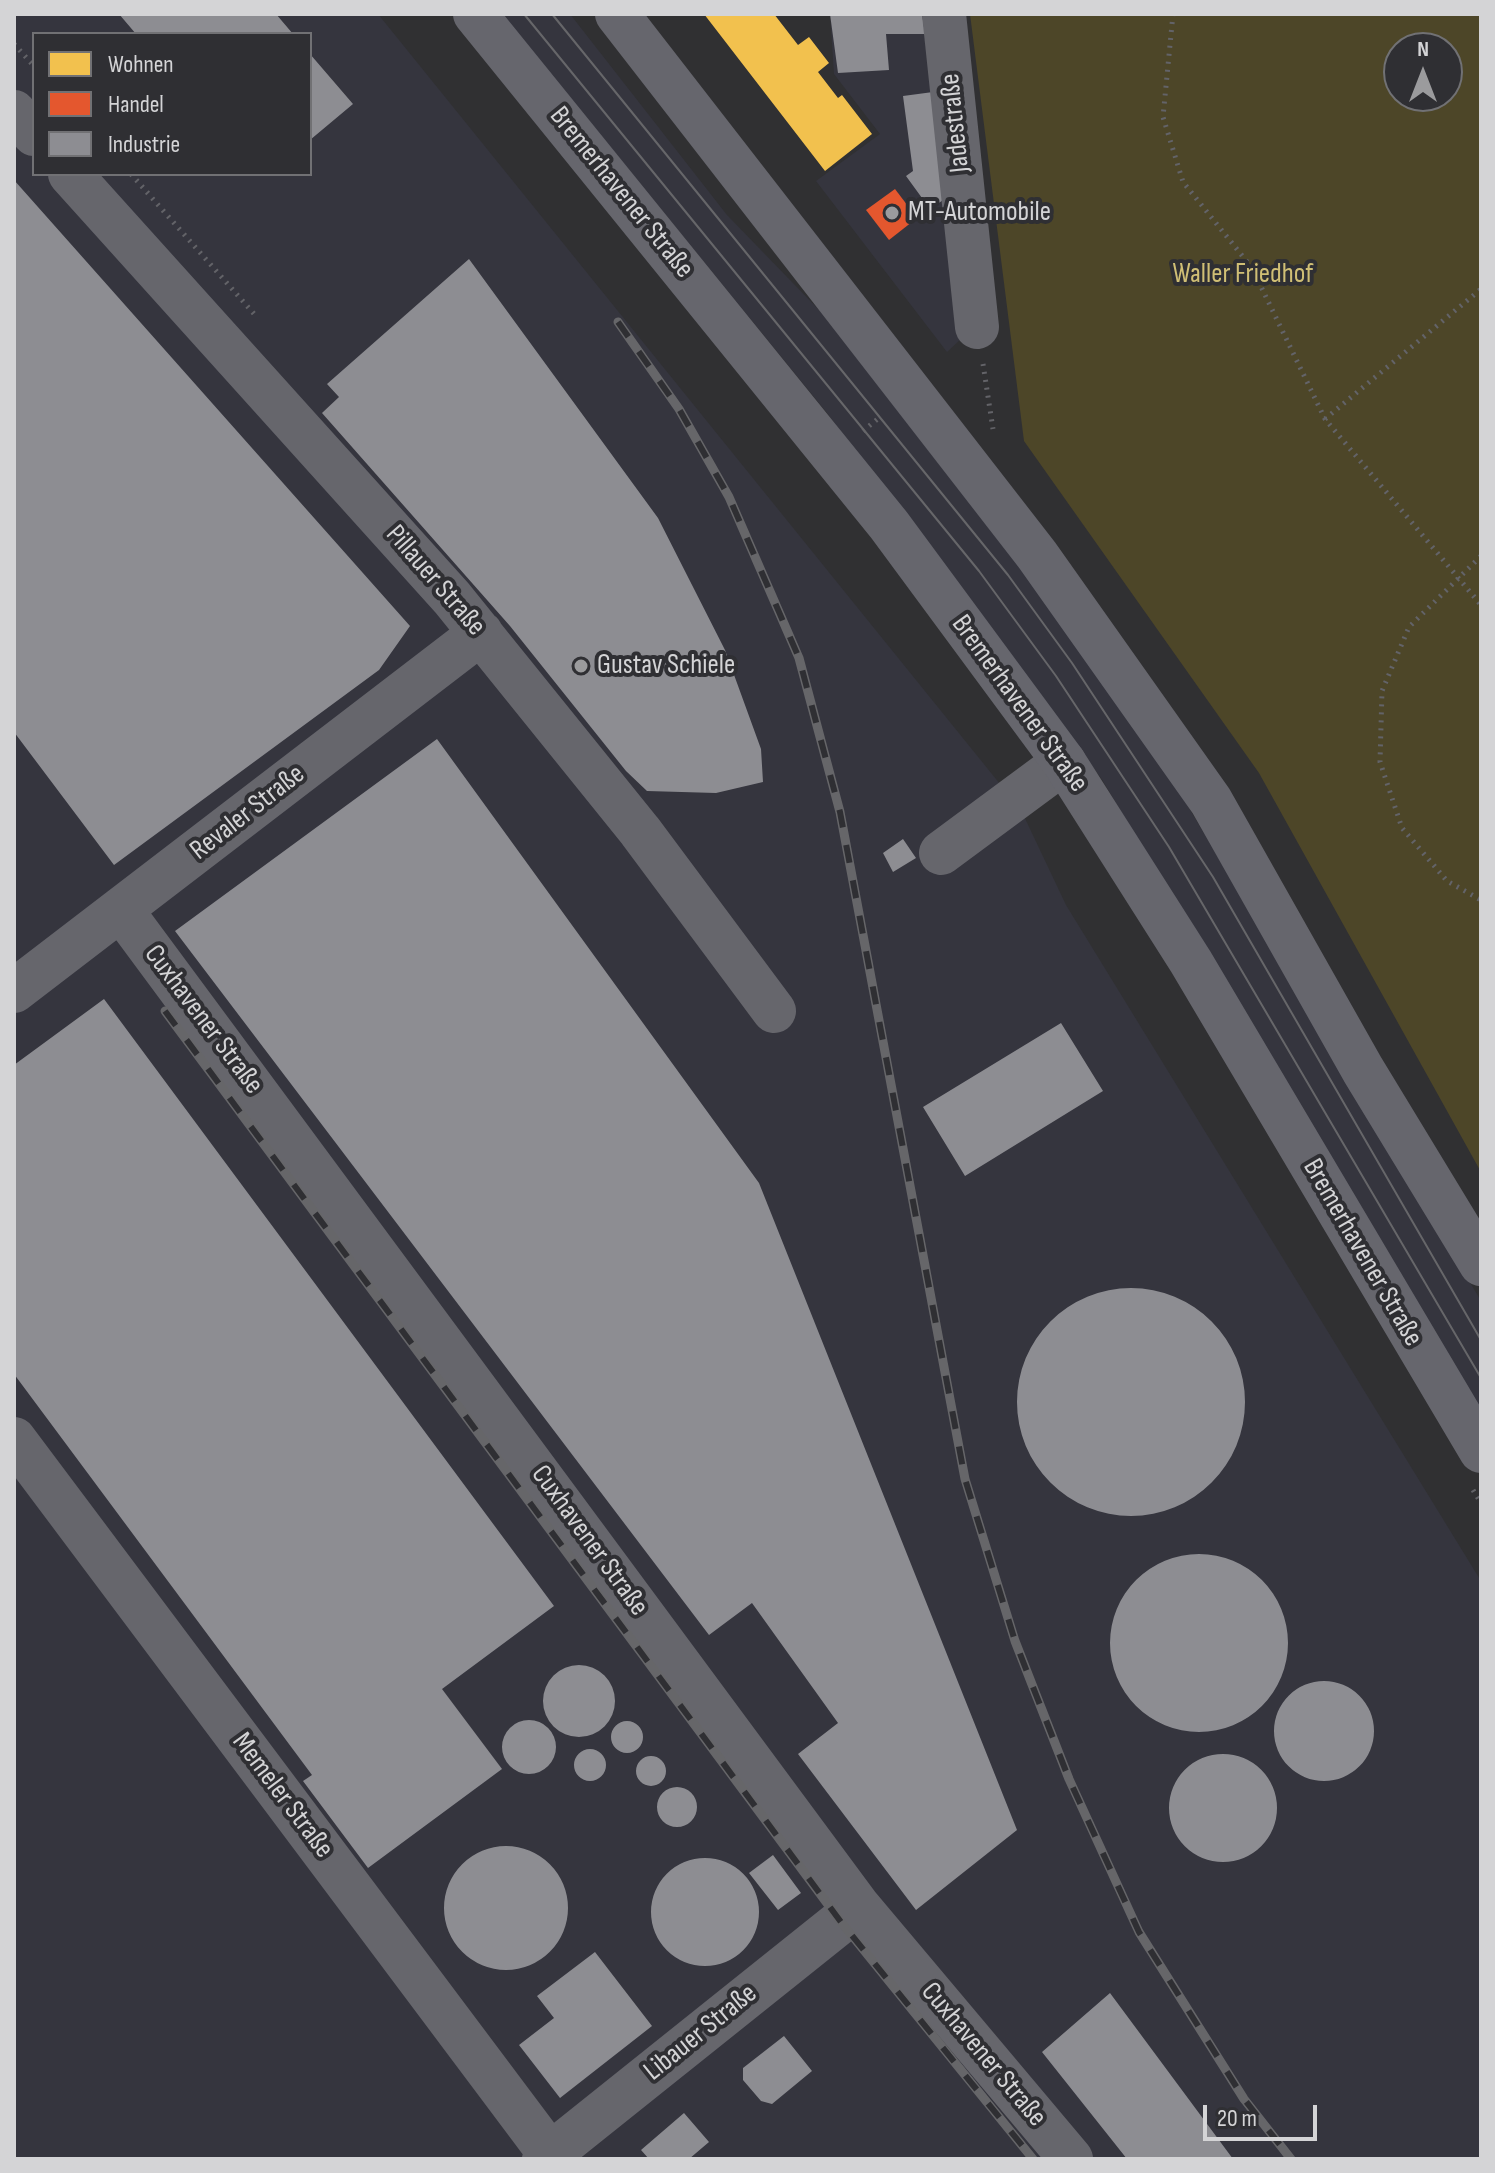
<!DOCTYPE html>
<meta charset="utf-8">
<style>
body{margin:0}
#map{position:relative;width:1495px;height:2173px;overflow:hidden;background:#303032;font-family:"Sofia Sans Condensed",sans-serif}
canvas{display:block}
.frame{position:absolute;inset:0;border:16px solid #d4d4d6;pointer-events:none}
.legend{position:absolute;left:32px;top:32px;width:280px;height:144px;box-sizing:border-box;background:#2f2f33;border:2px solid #717174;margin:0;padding:10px 14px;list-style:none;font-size:24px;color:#d4d4d6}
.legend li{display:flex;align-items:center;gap:16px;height:40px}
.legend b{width:40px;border:2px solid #717174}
.north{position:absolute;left:1383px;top:32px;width:80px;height:80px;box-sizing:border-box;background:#2f2f33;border:2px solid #717174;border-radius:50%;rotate:0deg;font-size:22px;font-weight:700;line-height:32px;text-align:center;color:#d4d4d6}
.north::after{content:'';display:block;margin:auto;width:28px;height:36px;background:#9b9b9d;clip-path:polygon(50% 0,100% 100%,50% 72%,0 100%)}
.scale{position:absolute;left:1203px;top:2105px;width:114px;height:36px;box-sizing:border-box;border:4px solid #d4d4d6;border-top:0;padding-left:10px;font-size:24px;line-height:28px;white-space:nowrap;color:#d4d4d6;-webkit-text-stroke:6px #2f2f33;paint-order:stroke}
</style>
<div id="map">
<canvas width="1495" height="2173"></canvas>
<div class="frame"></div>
<ul class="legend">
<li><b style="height:22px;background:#f2c14e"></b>Wohnen</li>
<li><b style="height:22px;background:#e4572e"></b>Handel</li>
<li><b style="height:22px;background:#8d8d92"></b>Industrie</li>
</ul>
<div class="north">N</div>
<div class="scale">20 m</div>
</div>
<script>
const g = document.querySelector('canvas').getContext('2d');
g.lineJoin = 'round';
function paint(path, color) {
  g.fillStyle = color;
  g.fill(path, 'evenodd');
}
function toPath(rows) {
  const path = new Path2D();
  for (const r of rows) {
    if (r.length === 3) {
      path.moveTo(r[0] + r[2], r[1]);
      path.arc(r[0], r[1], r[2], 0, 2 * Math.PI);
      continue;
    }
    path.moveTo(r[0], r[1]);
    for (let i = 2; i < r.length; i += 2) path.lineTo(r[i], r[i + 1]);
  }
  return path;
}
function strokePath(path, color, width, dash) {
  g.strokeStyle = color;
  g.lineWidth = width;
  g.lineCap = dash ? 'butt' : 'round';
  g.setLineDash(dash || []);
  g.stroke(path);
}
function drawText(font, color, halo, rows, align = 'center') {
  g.font = font + ' "Sofia Sans Condensed",sans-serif';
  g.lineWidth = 8;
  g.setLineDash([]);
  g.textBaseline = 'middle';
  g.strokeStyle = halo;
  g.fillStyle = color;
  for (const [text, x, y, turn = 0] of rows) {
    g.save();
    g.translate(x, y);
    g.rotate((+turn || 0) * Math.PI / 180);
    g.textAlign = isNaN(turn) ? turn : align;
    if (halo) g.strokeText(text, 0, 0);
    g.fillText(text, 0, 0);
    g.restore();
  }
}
const built = toPath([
 [14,14,378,14,1021,810,1066,905,1481,1581,1481,2159,14,2159],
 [34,34,310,34,310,174,34,174],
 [502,14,570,14,727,215,820,311,1086,652,1157,754,1481,1301,1481,1414,1101,778,827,413],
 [830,14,922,14,961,339,947,352,816,181,880,134,834,74]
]);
const green = toPath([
 [970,14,1481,14,1481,1172,1259,773,1024,441],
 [1399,48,1447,48,1447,96,1399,96]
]);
const homes = toPath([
 [704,14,774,14,798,45,809,37,829,63,818,72,838,98,842,95,872,134,825,171]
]);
const shops = toPath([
 [895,189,917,218,889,240,866,210]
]);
const industry = toPath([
 [119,14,276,14,293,34,136,34],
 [830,14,922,14,925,34,886,34,889,70,838,73],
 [310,54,353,104,310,140],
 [933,92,949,196,930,209,906,176,913,171,903,96],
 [14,180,410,626,379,670,114,865,14,732],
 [469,259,658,518,725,650,761,749,763,782,716,793,647,791,626,771,510,626,322,413,339,397,327,384],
 [437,739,759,1183,1017,1830,916,1910,798,1754,838,1723,752,1603,709,1635,175,931],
 [903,839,916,858,893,872,883,853],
 [104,999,554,1606,442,1689,502,1769,368,1868,303,1781,312,1775,14,1374,14,1065],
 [1061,1023,1103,1091,965,1176,923,1107],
 [1131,1402,114],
 [1199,1643,89],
 [579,1701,36],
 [1324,1731,50],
 [529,1747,27],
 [627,1737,16],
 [590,1765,16],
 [1223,1808,54],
 [651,1771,15],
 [677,1807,20],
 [506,1908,62],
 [773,1855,801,1893,778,1910,749,1873],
 [705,1912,54],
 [595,1952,652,2026,560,2098,519,2045,554,2018,537,1996],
 [1110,1993,1233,2159,1127,2159,1042,2052],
 [784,2036,812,2071,772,2104,761,2101,743,2080,743,2068],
 [684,2113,709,2142,689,2159,649,2159,641,2150]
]);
const path = toPath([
 [1173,14,1163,117,1183,182,1252,268,1325,419,1481,605],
 [14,44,34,66],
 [131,174,255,315],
 [983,364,993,429],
 [1325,419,1481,289],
 [863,431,880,417],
 [1481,556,1409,627,1382,691,1380,762,1402,828,1447,881,1481,900],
 [1473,1490,1481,1503]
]);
const minor = toPath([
 [944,14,977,327],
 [14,112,34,134],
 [70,174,452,598,640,831,774,1011],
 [941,853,1064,762],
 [122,911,859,1907,1071,2159],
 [14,991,481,633],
 [14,1439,550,2154],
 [544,2159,859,1907]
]);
const major = toPath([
 [475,14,889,525,1064,762,1191,962,1481,1451],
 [617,14,1037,555,1211,801,1363,1070,1481,1264]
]);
const tram = toPath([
 [524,14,979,571,1056,676,1169,847,1481,1378],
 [552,14,1008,575,1072,663,1213,877,1481,1340]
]);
const rail = toPath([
 [618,322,679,409,729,497,799,658,840,812,965,1479,1015,1641,1069,1779,1139,1932,1244,2099,1291,2159],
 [165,1011,841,1922,1033,2159]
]);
const markers = [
 [892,213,8,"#9b9b9d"],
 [581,666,8,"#9b9b9d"]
];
const streetNames = [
 ["Jadestraße",956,123,-96],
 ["Bremerhavener Straße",621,193,51],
 ["Pillauer Straße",435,581,49],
 ["Bremerhavener Straße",1019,704,54],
 ["Revaler Straße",248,813,-38],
 ["Cuxhavener Straße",203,1020,53],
 ["Bremerhavener Straße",1362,1253,60],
 ["Cuxhavener Straße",589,1541,54],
 ["Memeler Straße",282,1796,53],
 ["Libauer Straße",701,2033,-39],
 ["Cuxhavener Straße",983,2055,50]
];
const poiNames = [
 ["MT-Automobile",908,213],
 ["Gustav Schiele",597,666]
];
const parkNames = [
 ["Waller Friedhof",1243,275]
];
paint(built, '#35353e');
paint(green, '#4d4628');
paint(homes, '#f2c14e');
paint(shops, '#e4572e');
paint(industry, '#8d8d92');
strokePath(path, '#636368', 5, [2, 6]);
strokePath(minor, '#66666c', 44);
strokePath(major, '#66666d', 44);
strokePath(tram, '#666669', 2);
strokePath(rail, '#666669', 9);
strokePath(rail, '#2f2f33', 6, [18]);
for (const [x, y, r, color] of markers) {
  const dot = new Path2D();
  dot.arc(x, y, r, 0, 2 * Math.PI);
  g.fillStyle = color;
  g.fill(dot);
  strokePath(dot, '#2f2f33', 3);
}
drawText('28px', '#d4d4d6', '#2f2f33', streetNames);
drawText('28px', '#d4d4d6', '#2f2f33', poiNames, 'left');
drawText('28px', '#d0bf75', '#2f2f33', parkNames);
</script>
